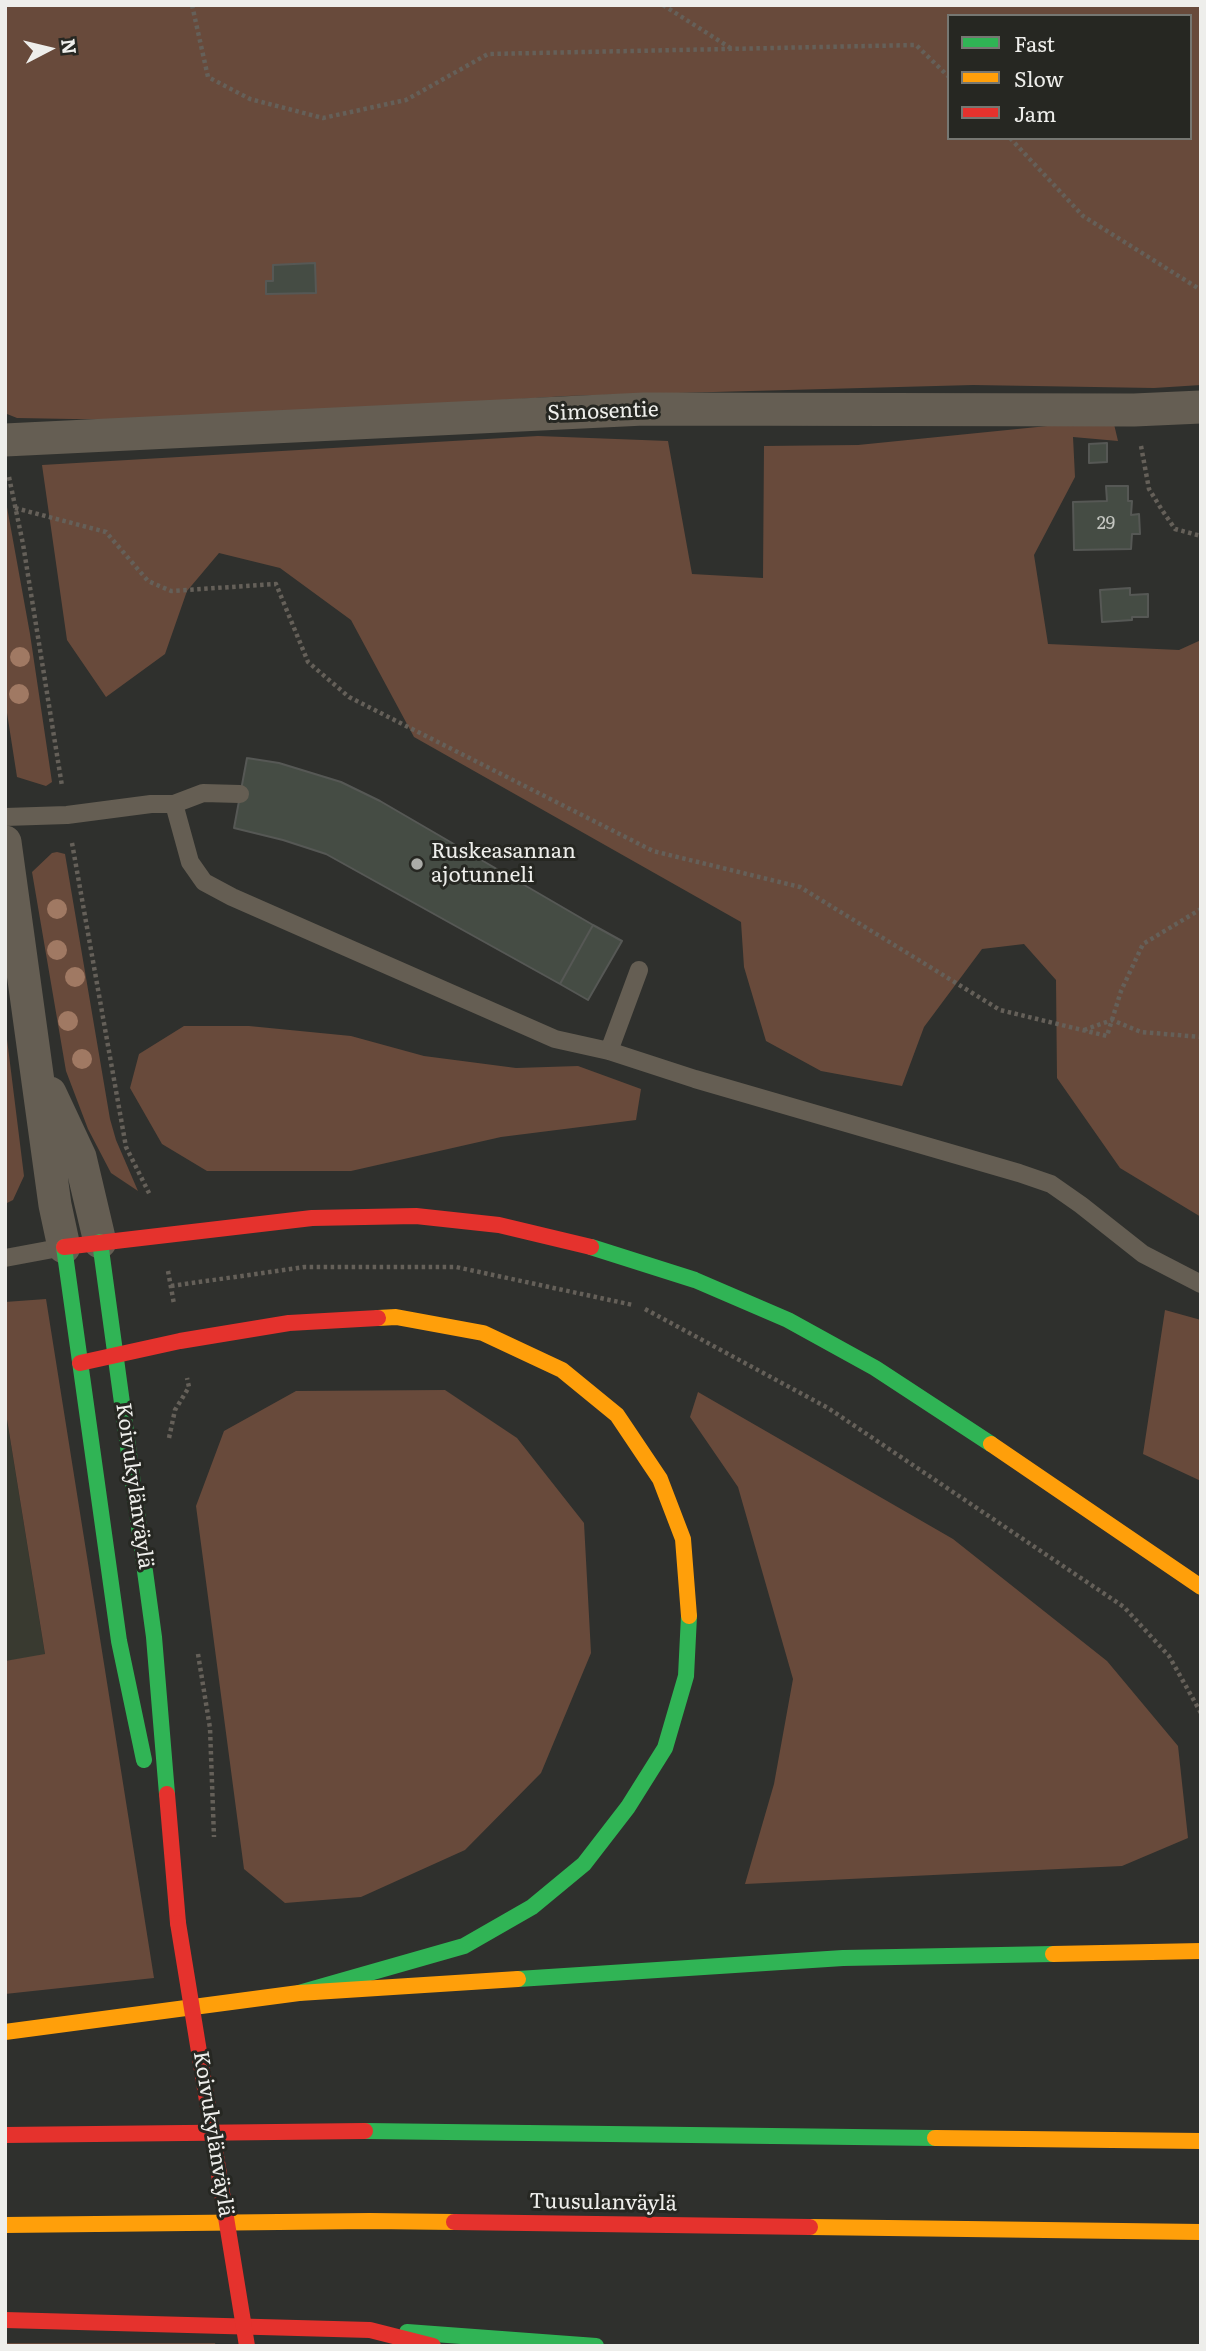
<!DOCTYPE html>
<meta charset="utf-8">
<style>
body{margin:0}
#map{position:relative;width:1206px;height:2351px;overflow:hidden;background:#2f302d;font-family:Literata,serif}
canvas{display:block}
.frame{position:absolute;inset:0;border:7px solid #eeeeeb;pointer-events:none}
.legend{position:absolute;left:947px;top:14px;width:245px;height:126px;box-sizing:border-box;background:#262722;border:2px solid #767772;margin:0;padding:9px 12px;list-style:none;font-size:21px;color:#eeeeeb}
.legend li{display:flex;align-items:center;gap:14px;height:35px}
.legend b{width:35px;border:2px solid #767772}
.north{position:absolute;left:14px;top:14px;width:70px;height:70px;-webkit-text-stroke:5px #262722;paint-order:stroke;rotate:83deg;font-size:19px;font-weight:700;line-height:28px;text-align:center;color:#eeeeeb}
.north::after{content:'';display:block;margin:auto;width:24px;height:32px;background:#eeeeeb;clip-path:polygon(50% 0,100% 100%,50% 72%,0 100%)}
</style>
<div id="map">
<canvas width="1206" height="2351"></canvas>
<div class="frame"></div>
<ul class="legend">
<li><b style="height:9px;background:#30b455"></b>Fast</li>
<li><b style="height:9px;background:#ff9f0a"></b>Slow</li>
<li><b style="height:9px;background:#e5322d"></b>Jam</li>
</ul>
<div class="north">N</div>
</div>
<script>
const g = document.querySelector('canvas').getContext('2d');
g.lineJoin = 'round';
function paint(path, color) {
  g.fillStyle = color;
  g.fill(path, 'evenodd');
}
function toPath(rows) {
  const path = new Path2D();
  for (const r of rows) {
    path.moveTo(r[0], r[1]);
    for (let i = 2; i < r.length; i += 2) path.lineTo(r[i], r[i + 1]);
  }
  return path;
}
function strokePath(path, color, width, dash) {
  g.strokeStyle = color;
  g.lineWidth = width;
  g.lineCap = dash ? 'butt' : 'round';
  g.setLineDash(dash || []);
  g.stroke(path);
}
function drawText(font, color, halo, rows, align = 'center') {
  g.font = font + ' Literata,serif';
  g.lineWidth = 6;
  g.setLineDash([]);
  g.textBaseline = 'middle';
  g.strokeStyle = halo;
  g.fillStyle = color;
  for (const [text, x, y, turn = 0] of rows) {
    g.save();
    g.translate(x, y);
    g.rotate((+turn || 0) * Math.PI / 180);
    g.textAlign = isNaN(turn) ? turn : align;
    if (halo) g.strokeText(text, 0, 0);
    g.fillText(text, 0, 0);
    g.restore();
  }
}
const built = toPath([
 [5,1408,45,1655,5,1661]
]);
const green = toPath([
 [5,5,1201,5,1201,385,1154,388,973,385,566,396,183,421,17,418,7,414,5,407],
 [949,16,1190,16,1190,138,949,138],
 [1107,420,1114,424,1118,441,1073,437,1075,477,1034,555,1048,644,1179,650,1201,640,1201,1217,1120,1168,1057,1078,1056,980,1024,944,982,949,924,1027,902,1086,821,1071,766,1041,744,967,741,922,414,737,351,620,280,568,219,553,187,591,165,654,106,697,67,640,42,465,538,436,668,441,692,574,763,578,764,446,858,445],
 [5,496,30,634,52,782,46,786,17,777,5,700],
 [57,852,65,854,110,1119,116,1140,138,1191,111,1173,88,1129,66,1071,32,872,52,853],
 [5,1023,24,1176,13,1200,5,1204],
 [184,1026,249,1026,351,1036,424,1056,516,1068,578,1066,641,1089,636,1120,501,1137,351,1171,207,1171,162,1144,130,1088,139,1054],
 [46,1299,154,1978,5,1994,5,1661,45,1654,5,1407,5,1302],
 [1165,1310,1201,1320,1201,1481,1143,1454],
 [445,1390,517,1438,584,1523,591,1653,541,1773,465,1850,361,1897,285,1903,244,1869,196,1506,224,1431,296,1391],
 [698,1392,953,1539,1107,1661,1178,1746,1188,1838,1122,1866,745,1884,774,1784,793,1679,738,1487,690,1417],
 [5,2343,215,2343,216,2346,5,2346]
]);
const building = toPath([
 [315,263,316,293,266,294,266,281,273,281,273,265,315,263],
 [1107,443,1107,462,1089,463,1089,444,1107,443],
 [1106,486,1128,486,1128,501,1132,501,1131,515,1139,514,1140,534,1132,534,1131,549,1074,550,1073,502,1107,501,1106,486],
 [1130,588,1130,595,1148,594,1148,617,1132,617,1132,620,1102,622,1100,590,1130,588],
 [247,758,279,763,341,782,380,801,593,925,560,984,326,854,283,840,234,828,247,758],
 [593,925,622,941,588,1000,560,984,593,925]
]);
const path = toPath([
 [192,5,208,77,250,99,323,118,406,100,488,54,916,45,949,77],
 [663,5,732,49],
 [1010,138,1083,216,1201,290],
 [1141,446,1149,489,1162,510,1175,529,1201,536],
 [9,477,23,544,62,786],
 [15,508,106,532,148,581,171,591,276,584,308,662,349,697,653,851,800,887,1000,1010,1107,1036,1121,991,1143,944,1201,909],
 [72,843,126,1147,150,1195],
 [1084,1030,1112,1020,1141,1032,1201,1037],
 [168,1271,174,1304],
 [171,1286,305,1267,456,1267,633,1305],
 [645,1309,828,1408,1124,1607,1169,1656,1201,1713],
 [169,1438,175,1410,189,1387,187,1378],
 [198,1654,210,1728,214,1837]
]);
const lane = toPath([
 [174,804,190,862,204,882,232,897,555,1039,609,1051,695,1079,1019,1173,1051,1184,1081,1205,1143,1254,1201,1284],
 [5,817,67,815,151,804,174,804,203,793,240,794],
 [609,1051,639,970],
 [5,1258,64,1247]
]);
const street = toPath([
 [5,440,644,409,1134,410,1201,407],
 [5,842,55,1205,64,1247],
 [50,1093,80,1157,100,1242]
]);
const fast = toPath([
 [100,1242,154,1637,167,1794],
 [64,1247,119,1641,144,1760],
 [591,1247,695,1280,788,1320,875,1368,991,1444],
 [518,1979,843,1958,1053,1954],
 [299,1993,464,1946,532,1907,584,1864,628,1807,665,1748,686,1676,689,1616],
 [365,2131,935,2138],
 [407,2332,596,2346]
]);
const slow = toPath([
 [378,1318,396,1317,483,1333,562,1370,617,1415,660,1479,683,1539,689,1616],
 [991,1444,1201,1587],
 [1053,1954,1201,1951],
 [5,2032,299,1993,518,1979],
 [935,2138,1201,2141],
 [5,2225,370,2221,454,2222],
 [810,2227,1201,2232]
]);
const jam = toPath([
 [64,1247,312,1218,416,1216,499,1225,591,1247],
 [80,1363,180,1341,289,1323,378,1318],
 [167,1794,178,1923],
 [5,2135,365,2131],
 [454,2222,810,2227],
 [5,2320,370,2330,433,2346]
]);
const jamBridge = toPath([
 [178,1923,247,2346]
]);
const trees = [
 [20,657],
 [19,694],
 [57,909],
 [57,950],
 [75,977],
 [68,1021],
 [82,1059]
];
const markers = [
 [417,864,7,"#abaca8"]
];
const numberNames = [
 ["29",1106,524]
];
const streetNames = [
 ["Simosentie",603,412,-2],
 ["Koivukylänväylä",134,1486,82],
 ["Koivukylänväylä",213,2134,81],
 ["Tuusulanväylä",603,2203,1]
];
const poiNames = [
 ["Ruskeasannan",431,852],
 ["ajotunneli",431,876]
];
paint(built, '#393a30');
paint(green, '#684a3b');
paint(building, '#454c44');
strokePath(building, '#565855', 2);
strokePath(path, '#656059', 4.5, [3.5, 3.5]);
strokePath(lane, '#655e53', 18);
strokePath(street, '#655e53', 33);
strokePath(fast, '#30b455', 16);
strokePath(slow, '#ff9f0a', 16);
strokePath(jam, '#e5322d', 16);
strokePath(jamBridge, '#e5322d', 16);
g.fillStyle = '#a07963';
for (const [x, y] of trees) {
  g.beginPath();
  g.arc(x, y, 10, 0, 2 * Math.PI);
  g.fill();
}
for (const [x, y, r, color] of markers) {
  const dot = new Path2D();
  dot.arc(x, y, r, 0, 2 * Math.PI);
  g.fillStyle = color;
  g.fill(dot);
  strokePath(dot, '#262722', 2.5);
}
drawText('18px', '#c4c6c1', null, numberNames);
drawText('21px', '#eeeeeb', '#262722', streetNames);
drawText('21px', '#eeeeeb', '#262722', poiNames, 'left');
</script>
